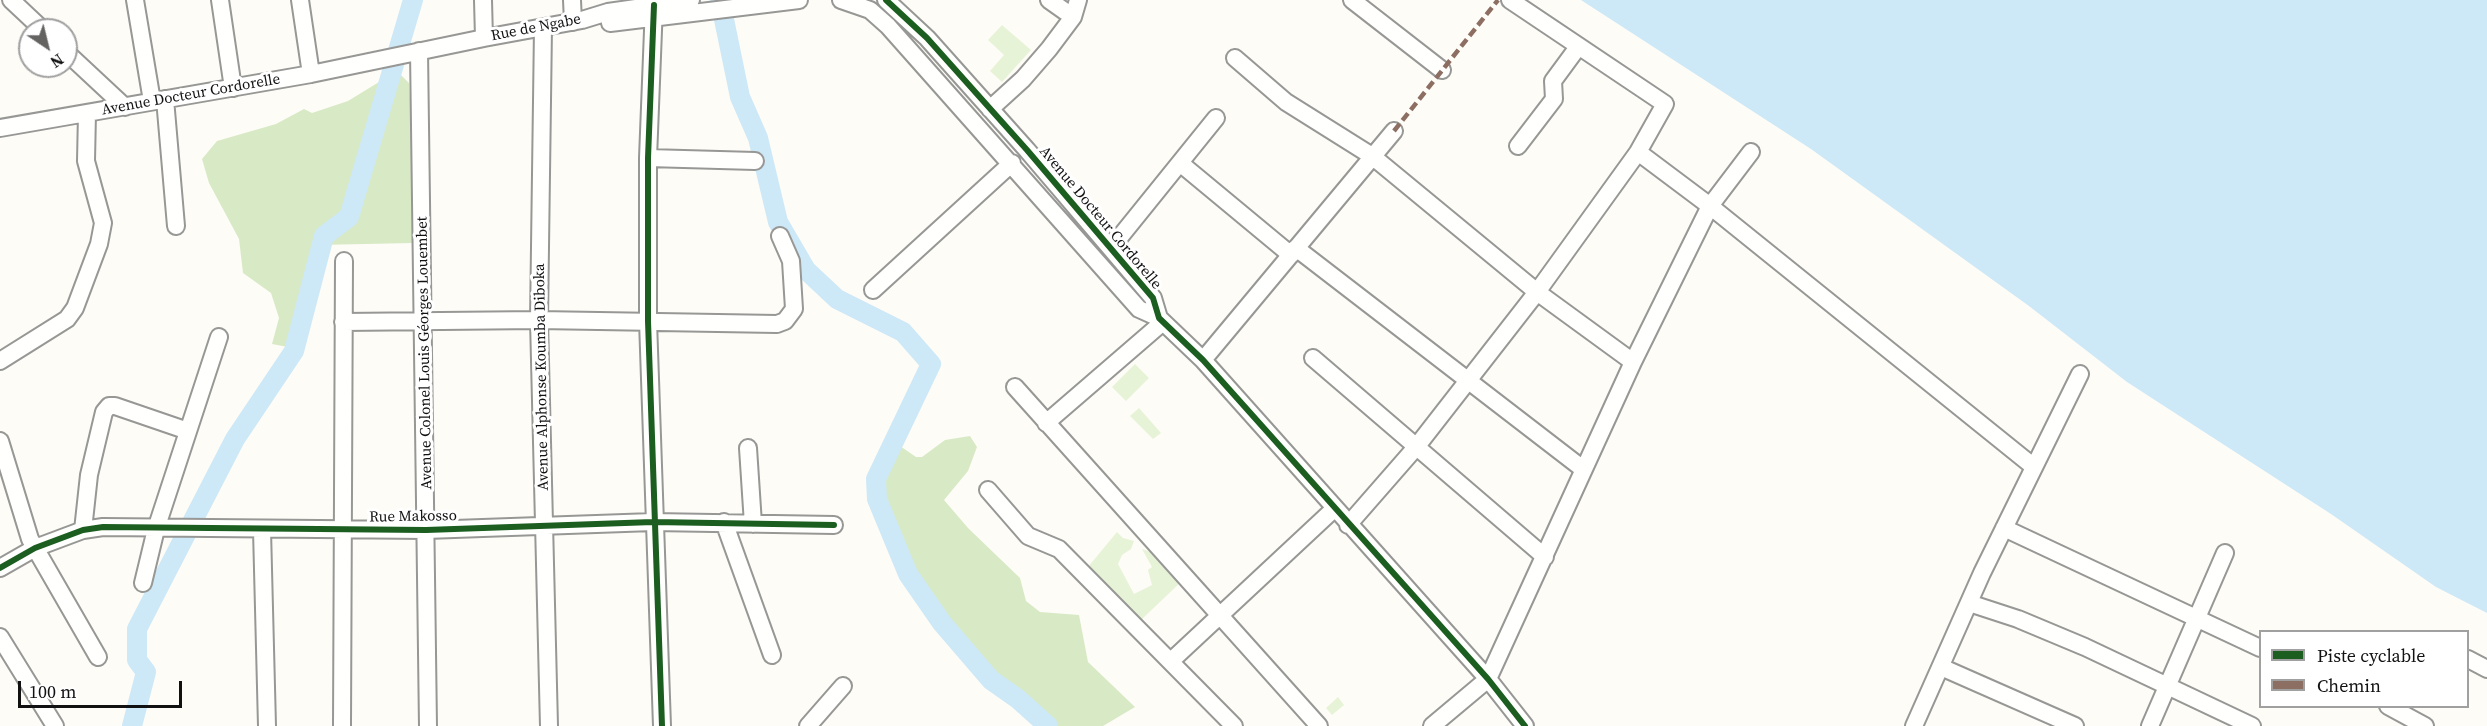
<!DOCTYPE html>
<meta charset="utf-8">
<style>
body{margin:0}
#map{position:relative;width:2487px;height:726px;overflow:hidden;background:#fdfcf7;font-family:"Source Serif 4",serif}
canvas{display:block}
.legend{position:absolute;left:2259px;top:630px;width:210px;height:78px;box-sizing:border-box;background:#fff;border:2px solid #a0a0a0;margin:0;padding:8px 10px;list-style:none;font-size:18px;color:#111}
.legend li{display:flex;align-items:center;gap:12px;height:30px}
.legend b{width:30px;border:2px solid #a0a0a0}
.north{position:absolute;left:18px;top:18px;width:60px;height:60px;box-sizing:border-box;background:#fff;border:2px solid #a0a0a0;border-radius:50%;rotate:145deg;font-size:16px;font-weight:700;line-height:24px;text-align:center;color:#111}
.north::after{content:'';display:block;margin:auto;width:21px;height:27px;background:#646362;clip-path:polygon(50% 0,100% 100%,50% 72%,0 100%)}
.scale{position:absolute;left:18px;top:681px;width:164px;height:27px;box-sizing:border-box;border:3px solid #111;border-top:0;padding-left:8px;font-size:18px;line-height:21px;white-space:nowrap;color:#111;-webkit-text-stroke:4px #fff;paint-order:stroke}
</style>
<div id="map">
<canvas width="2487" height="726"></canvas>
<ul class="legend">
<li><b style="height:8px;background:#1b5e20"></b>Piste cyclable</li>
<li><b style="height:8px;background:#8d6e63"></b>Chemin</li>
</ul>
<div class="north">N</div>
<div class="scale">100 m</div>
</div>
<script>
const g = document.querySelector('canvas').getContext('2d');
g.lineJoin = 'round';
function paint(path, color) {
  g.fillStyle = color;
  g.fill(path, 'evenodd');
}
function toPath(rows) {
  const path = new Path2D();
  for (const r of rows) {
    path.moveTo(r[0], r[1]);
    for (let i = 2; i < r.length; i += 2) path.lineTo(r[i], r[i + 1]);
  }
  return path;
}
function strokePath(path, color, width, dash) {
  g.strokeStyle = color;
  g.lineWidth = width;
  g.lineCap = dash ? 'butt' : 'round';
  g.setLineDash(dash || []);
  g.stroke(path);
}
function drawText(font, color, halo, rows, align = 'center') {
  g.font = font + ' "Source Serif 4",serif';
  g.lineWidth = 6;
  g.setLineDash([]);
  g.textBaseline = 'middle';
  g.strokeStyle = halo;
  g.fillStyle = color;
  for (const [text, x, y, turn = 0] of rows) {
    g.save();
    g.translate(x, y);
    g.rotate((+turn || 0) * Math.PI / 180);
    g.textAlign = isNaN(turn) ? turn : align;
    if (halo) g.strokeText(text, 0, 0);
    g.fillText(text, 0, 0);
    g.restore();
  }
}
const green = toPath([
 [1002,25,1031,50,1002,82,990,71,1004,55,988,40],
 [1135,364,1149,378,1126,401,1112,387],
 [1139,408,1161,433,1153,439,1130,416],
 [1117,532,1123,538,1134,541,1131,549,1122,555,1118,564,1134,594,1152,585,1148,570,1152,567,1142,549,1159,555,1183,580,1140,621,1088,567],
 [1338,697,1344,705,1332,715,1326,708]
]);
const forest = toPath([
 [397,71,409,83,414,162,413,243,317,245,305,303,288,347,272,344,279,318,271,293,243,273,239,239,209,183,202,159,217,141,276,124,304,109,312,113,348,101],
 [970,436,977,447,968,471,944,500,968,528,1020,578,1026,601,1040,612,1079,615,1088,662,1135,707,1103,726,1055,726,974,654,924,589,886,506,881,490,892,455,900,446,916,457,922,457,945,440]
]);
const water = toPath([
 [1581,0,2487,0,2487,613,2436,587,2331,514,2127,382,2029,306,1811,149]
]);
const river = toPath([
 [720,0,740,97,758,138,778,222,806,270,837,299,903,332,931,364,876,479,877,499,908,574,942,623,991,680,1018,699,1048,726],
 [132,726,146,672,137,660,137,629,235,439,294,351,324,236,349,217,413,0]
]);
const minor = toPath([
 [11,0,43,30],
 [135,0,152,101],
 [220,0,233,88],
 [300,0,311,74],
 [483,0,484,38],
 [572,0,573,22],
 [841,0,870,10,888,26,1139,309,1159,318],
 [886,0,927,38,1027,150,1153,298,1159,318,1203,360,1488,679,1525,726],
 [1049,0,1073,17],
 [1352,0,1442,70],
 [654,5,648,158,648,321,662,726],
 [610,23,799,0],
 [543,28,539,320,549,726],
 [419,51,428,726],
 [66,52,125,107],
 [1235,58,1286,102,1372,156,1537,292,1633,362],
 [165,99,176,226],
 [990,109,1023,79,1049,49,1073,17,1078,0],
 [0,128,311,74,484,38,582,20,608,12,691,0],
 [1518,146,1554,99,1553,81,1578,47],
 [1638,152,1710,206,2034,467],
 [648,158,755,161],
 [1180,163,1291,255],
 [1111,248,1216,118],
 [1296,248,1583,469],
 [873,290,1012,163],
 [343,322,539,320,777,324,785,321,794,309,791,261,780,236],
 [1313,358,1545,557],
 [1203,360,1394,131],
 [0,361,67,319,75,308,99,244,103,223,86,161,87,113],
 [1015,387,1319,726],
 [1046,423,1163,322],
 [0,441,30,539,98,657],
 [748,448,753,524],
 [988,490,1028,536,1059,549,1234,726],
 [724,522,772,655],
 [1348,525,1417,446,1537,292,1638,152,1665,104,1510,0],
 [2004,528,2260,648],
 [83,530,89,475,104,412,109,406,115,406,188,431],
 [262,530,267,726],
 [0,568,35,548,83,530,103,527,426,530,653,522,834,525],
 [143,583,156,529,219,337],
 [1969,603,2018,619,2085,647,2252,726],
 [0,637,55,726],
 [2468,659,2487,669],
 [1171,661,1334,509],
 [1941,667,2075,726],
 [2388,706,2425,726],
 [342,726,344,261],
 [808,726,843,686],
 [1432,726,1488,679,1633,362,1710,206,1751,152],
 [1914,726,1982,573,2080,374],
 [2150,726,2225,553]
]);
const quiet = toPath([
 [1394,131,1498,0]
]);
const cycleway = toPath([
 [886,0,927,38,1027,150,1153,298,1159,318,1203,360,1488,679,1525,726],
 [654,5,648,158,648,321,662,726],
 [0,568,35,548,83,530,103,527,426,530,653,522,834,525]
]);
const streetNames = [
 ["Rue de Ngabe",536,28,-11],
 ["Avenue Docteur Cordorelle",191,95,-10],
 ["Avenue Docteur Cordorelle",1100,218,50],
 ["Avenue Colonel Louis Géorges Louembet",425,353,-91],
 ["Avenue Alphonse Koumba Diboka",542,377,-91],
 ["Rue Makosso",413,517,-1]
];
paint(green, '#e7f3d7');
paint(forest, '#d8eac5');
paint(water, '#cde8f7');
strokePath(river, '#cde8f7', 20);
strokePath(minor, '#979795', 20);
strokePath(minor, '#fffffe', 16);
strokePath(quiet, '#8d6e63', 4.5, [9, 4.5]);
strokePath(cycleway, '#1b5e20', 6);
drawText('15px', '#111', '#fff', streetNames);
</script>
